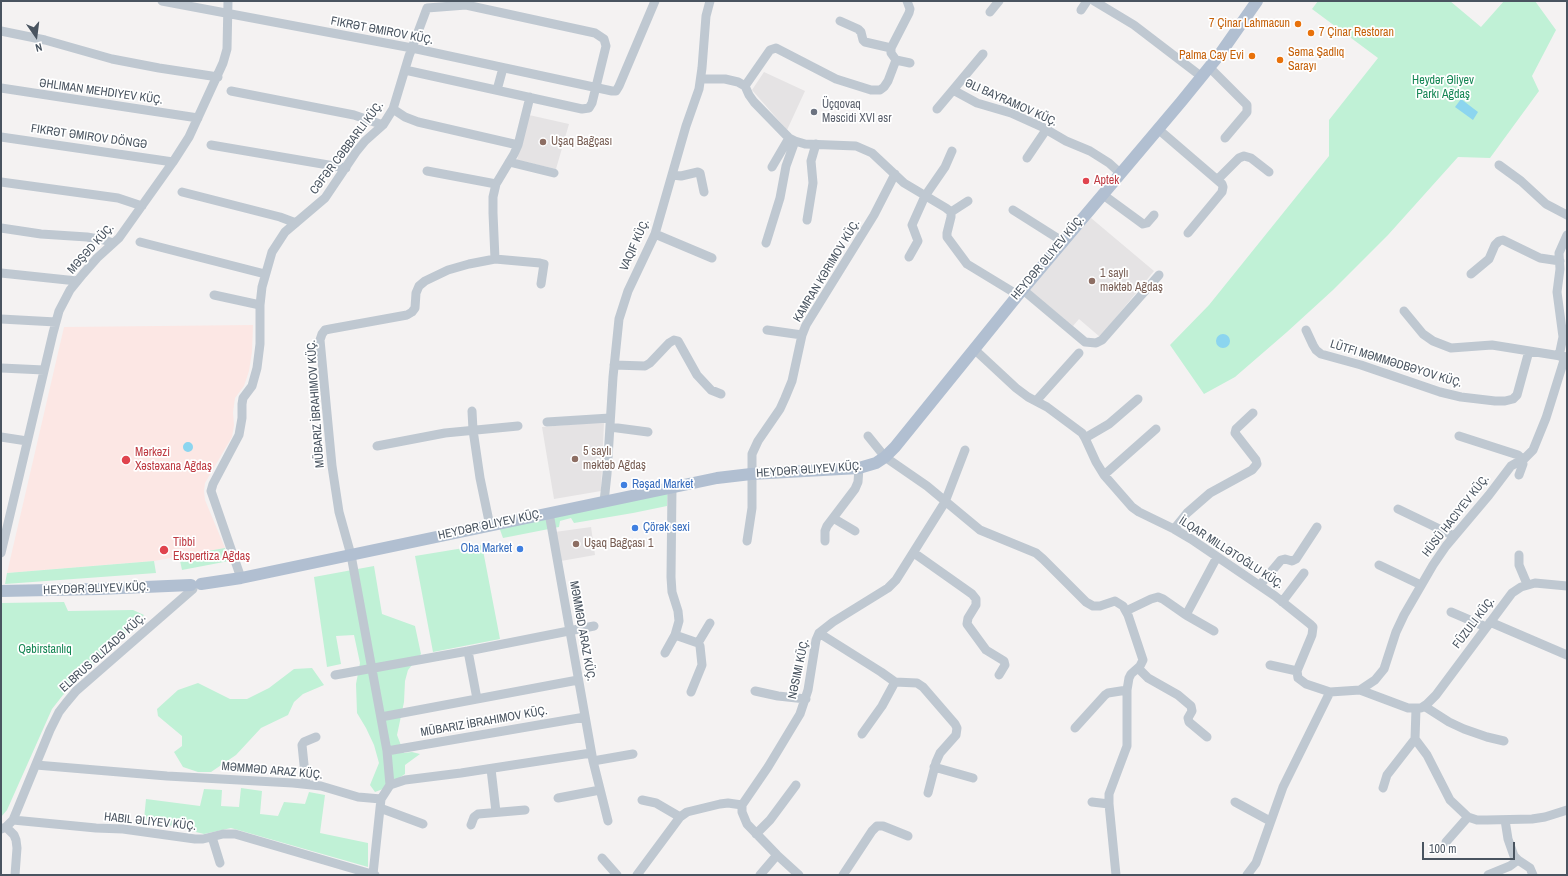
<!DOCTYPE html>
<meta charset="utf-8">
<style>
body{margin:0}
#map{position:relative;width:1568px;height:876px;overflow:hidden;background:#f4f2f2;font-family:"Archivo Narrow",sans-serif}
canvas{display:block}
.frame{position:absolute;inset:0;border:2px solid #495460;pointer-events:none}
.north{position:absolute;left:16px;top:16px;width:40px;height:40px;-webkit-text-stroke:3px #fff;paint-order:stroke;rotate:166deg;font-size:11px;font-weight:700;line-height:16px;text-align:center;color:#495460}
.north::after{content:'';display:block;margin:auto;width:14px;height:18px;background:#495460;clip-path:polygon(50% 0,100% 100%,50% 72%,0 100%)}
.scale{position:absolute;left:1422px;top:842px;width:93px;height:18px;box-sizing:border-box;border:2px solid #495460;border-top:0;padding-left:5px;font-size:12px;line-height:14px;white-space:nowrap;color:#495460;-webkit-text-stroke:3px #fff;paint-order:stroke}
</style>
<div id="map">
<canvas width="1568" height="876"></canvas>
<div class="frame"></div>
<div class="north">N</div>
<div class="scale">100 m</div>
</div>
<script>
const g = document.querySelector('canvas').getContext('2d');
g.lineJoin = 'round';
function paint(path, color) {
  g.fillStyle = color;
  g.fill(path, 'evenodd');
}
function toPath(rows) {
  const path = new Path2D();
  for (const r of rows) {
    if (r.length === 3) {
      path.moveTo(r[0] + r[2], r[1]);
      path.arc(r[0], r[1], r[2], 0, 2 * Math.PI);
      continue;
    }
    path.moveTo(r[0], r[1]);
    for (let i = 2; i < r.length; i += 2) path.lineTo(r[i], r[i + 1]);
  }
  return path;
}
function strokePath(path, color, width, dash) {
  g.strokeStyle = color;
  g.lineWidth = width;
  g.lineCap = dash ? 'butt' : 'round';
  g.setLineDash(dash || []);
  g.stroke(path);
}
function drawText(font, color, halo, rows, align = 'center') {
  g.font = font + ' "Archivo Narrow",sans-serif';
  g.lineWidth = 3.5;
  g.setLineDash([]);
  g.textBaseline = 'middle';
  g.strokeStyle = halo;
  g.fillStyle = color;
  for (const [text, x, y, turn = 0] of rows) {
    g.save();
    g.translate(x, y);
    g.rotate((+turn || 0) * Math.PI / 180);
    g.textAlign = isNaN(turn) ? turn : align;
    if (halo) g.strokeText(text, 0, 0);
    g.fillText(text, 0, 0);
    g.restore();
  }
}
const education = toPath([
 [764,72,805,91,787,130,752,90],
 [529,115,569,124,556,169,517,160],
 [1091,218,1154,271,1100,337,1079,319,1073,326,1029,290],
 [604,422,601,491,554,499,542,427],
 [591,527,595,555,561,561,555,532]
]);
const medical = toPath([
 [253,325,252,352,249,371,244,386,235,398,233,412,234,425,232,437,205,483,204,491,205,500,225,548,154,561,7,573,64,327]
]);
const green = toPath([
 [1318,1,1450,1,1481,27,1504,1,1535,1,1556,30,1532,76,1539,91,1490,158,1458,157,1388,235,1333,290,1287,332,1235,377,1204,394,1170,345,1209,305,1329,156,1329,120,1378,58,1312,9],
 [668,492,667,506,633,513,574,523,571,518,560,521,559,527,503,538,499,527],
 [482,545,500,639,433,652,415,556],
 [225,548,229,561,182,570,179,556],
 [154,561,156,573,5,584,7,573],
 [374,566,382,614,415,626,421,654,408,670,405,681,404,702,397,735,404,753,412,752,420,754,405,765,405,774,383,789,375,792,370,785,379,763,374,745,366,728,357,713,356,684,360,663,354,635,336,636,341,664,327,667,314,577],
 [64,602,68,611,133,610,144,615,63,695,52,709,7,810,1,817,1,603],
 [312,668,324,685,303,694,294,702,288,715,261,728,236,755,211,772,198,772,183,767,174,752,182,746,182,736,158,716,157,709,178,690,198,683,230,699,247,699,269,688,294,669],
 [241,788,262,791,260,814,278,816,284,802,305,804,309,792,325,795,320,833,368,843,368,867,231,828,204,834,144,819,146,799,200,806,204,789,222,790,221,806,239,807]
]);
const water = toPath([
 [1461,99,1478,112,1473,120,1455,107],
 [1223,341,7],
 [188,447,5]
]);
const minor = toPath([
 [162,1,412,48,612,91,616,91,619,86,655,1],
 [1094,1,1134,25,1202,77],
 [1081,10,1087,1],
 [990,12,999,1],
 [840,21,858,29,861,32,863,40,865,42,891,48],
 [1,31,45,40,112,59,159,68,218,77],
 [983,54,953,90,977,103,1011,113,1042,127,1066,141,1090,151,1109,163,1120,173],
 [896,60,910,63],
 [1209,67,1247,105,1247,112,1225,138],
 [405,70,582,109,589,108,592,103,606,46,604,39,595,33,466,5],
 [701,79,725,79,738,82,745,86,749,95,754,102,789,138,795,141,805,144,856,146,872,153,904,183,946,208,951,212,951,217,947,233,947,237,967,264,1018,295],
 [745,86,770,50,776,48,836,79,871,90,880,90,884,87,888,81,896,60,891,53,891,48,909,13,910,9,907,1],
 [1,88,198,118],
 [497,90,503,68],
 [231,91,354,115,383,125],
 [393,109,405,117,418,122,518,145],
 [937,109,953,90],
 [1158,129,1222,184,1223,187,1222,192,1188,233],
 [1,137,173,162],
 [211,145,346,168],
 [1027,158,1046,130],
 [509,162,554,173],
 [1499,165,1521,181,1546,204,1567,215],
 [772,167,789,138],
 [427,171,496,184],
 [672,175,681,176,698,172,700,173,704,192],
 [1218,179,1239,158,1244,156,1251,158,1269,172],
 [1,182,118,198,142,206],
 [182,192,280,217,296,223],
 [1102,194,1143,224,1147,223,1154,215],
 [1013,210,1062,241],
 [951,212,968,201],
 [807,220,813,183,811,161,816,144],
 [1,228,41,234,87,237,104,240,113,243],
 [655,234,712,258],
 [140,242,265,274],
 [766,243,780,198,786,166,795,141],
 [909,257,918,241,912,225,925,196,945,167,952,151],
 [495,259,540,263,544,264,541,284],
 [1,273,77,281],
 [1471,274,1489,259,1495,245,1499,241,1503,240,1540,258,1560,261],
 [1022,289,1085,342,1096,343,1102,340,1159,275],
 [214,295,260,305],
 [1404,311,1423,334,1433,341,1451,348,1492,345,1567,357],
 [1,319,56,322],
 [767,330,802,335],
 [1306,330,1313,345,1316,350,1321,354,1361,365,1440,392,1461,397,1495,401,1505,401,1513,399,1517,395,1529,351],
 [974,349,1016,388,1028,397,1047,407,1082,433,1085,438,1096,462,1104,475,1132,507,1139,512,1174,529,1191,539,1275,596,1310,624,1313,627,1312,635,1297,671,1298,678,1306,684,1330,692,1360,690,1408,708,1421,708,1427,704,1436,695,1512,593,1521,587,1535,583,1567,586],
 [1559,356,1563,337,1557,292,1560,269,1559,253,1567,235],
 [614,365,645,366,650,363,669,343,674,340,678,341,697,375,711,390,721,394],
 [1,368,44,370],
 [1036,401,1079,353],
 [472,411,473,430,480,478,490,526],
 [547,422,610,418],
 [610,427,648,432],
 [868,436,885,457,927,486,980,530,1036,553,1043,559,1086,602,1093,606,1100,606,1115,601,1123,606,1128,615,1143,660,1140,666,1131,674,1129,678,1127,690,1127,746,1109,794,1109,804,1116,875],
 [1459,436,1518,455,1522,459,1523,464,1519,475],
 [1,437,27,441],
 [1085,438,1109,424,1138,399],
 [377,446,445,433,518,426],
 [1104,475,1156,429],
 [604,502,607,474,613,377,619,319,628,291,655,234,686,126,699,89,702,68,706,16,710,1],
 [1398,509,1454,536],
 [549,513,593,761,608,821],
 [833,518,855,531],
 [1174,529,1187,513,1210,493,1252,470,1257,464,1256,460,1235,433,1236,429,1253,413],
 [747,541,752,508,752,454,758,441,780,409,785,398,792,381,802,335,806,325,874,215,895,174],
 [825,541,825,531,827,526,855,489,858,482,859,468],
 [1,553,53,333,59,311,70,290,83,274,97,258,119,238,173,162,189,137,223,63,227,49,228,1],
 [914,553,972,594,976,599,976,605,968,618,967,624,986,650,1004,661,1005,665,999,675],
 [1519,555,1519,565,1527,584],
 [1379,565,1421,585],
 [241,578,211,491,213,484,239,435,242,418,242,404,243,398,252,386,257,368,260,344,260,305,262,287,272,252,285,232,325,198,356,152,365,141,383,125,393,109,409,56,427,8,466,5,467,1],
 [1260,585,1281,560,1285,559,1292,561,1296,559,1317,527],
 [1282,602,1304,573],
 [1126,611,1151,599,1158,597,1163,599,1186,615,1217,557],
 [1451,612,1486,627],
 [1186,615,1214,631],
 [1490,622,1567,655],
 [819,633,881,672,895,682,917,683,923,687,955,724,957,728,956,735,940,753,936,762,928,793],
 [675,635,698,643,700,646,702,665,691,692],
 [698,643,710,623],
 [468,651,477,699],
 [665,653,675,635,679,621,678,611,672,592,671,577,672,487],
 [1270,665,1297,671],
 [1138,668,1148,678,1178,695,1191,706,1192,711,1188,718,1189,722,1207,737],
 [335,675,468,651,594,626],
 [1360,690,1375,680,1384,669,1396,632,1404,615,1433,565,1446,546,1489,495,1511,466,1525,458,1533,450,1546,418,1565,357],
 [755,691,778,696,806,699],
 [1424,706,1449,722,1464,729,1487,737,1504,741],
 [1416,709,1415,739,1427,755,1450,800,1468,817,1477,820,1487,820,1532,819,1545,817,1567,810],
 [381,717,578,680],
 [1075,728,1105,695,1108,693,1127,690],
 [862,734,882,706,895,682],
 [387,751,585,717],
 [593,761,633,754],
 [36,765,167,776,293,783,321,786,358,797,381,799,390,785,405,780,461,773,591,753],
 [934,767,973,778],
 [491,769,496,812],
 [306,784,302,745,304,742,316,737],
 [390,785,387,751,351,555,339,512,332,466,320,340,322,334,325,330,330,329,407,315,412,312,415,308,416,293,419,286,425,281,448,270,469,264,495,259,493,213,493,197,496,184,514,154,518,145,530,97],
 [1383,788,1387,775,1415,739],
 [558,798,600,790],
 [642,800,656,803,680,817],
 [1092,802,1109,804],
 [1235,802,1270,821],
 [742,805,768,767,800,714,808,690,816,640,819,633,833,622,888,588,896,580,945,502,965,450],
 [742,805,742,812,747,824,777,855,799,875],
 [380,808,423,824],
 [13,820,96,828,123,829,195,839,203,839,223,834,235,834,375,875],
 [1505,820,1508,839,1514,856,1518,860,1530,868,1533,875],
 [471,825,474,817,478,814,525,810],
 [6,827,14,835,16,840,17,848,15,875],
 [1,829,6,827,13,820,50,730,59,712,66,703,76,691,193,589],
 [756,834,770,820,796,785],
 [212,837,220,863],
 [1446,842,1468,817],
 [602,858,617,875],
 [373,874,381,799],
 [637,875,680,817,687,812,720,804,728,803,742,805],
 [760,875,777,855],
 [843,875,872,831,877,826,883,826,908,836],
 [1247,875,1256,863,1283,787,1330,692],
 [1488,875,1510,866,1518,860]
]);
const major = toPath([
 [201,584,241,578,717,478,751,474,859,468,876,463,885,457,895,447,1018,295,1181,102,1220,54,1257,1],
 [1,591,99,589,191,585]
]);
const markers = [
 [1298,24,4,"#e8710a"],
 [1311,33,4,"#e8710a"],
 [1252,56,4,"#e8710a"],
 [1280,60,4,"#e8710a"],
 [814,112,4,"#6b7280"],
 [543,142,4,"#8d6e63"],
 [1086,181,4,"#e0444e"],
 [1092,281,4,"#8d6e63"],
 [575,459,4,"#8d6e63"],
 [126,460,5,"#e0444e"],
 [624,485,4,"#3f7fe0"],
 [635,528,4,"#3f7fe0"],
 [576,544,4,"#8d6e63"],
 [520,549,4,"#3f7fe0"],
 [164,550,5,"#e0444e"]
];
const foodNames = [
 ["7 Çinar Lahmacun",1290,24],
 ["7 Çinar Restoran",1319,33,"left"],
 ["Səma Şadlıq",1288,53,"left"],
 ["Sarayı",1288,67,"left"],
 ["Palma Cay Evi",1244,56]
];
const streetNames = [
 ["FIKRƏT ƏMIROV KÜÇ.",382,31,11],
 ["ƏHLIMAN MEHDIYEV KÜÇ.",101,92,8],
 ["ƏLI BAYRAMOV KÜÇ.",1011,103,24],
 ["FIKRƏT ƏMIROV DÖNGƏ",89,137,8],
 ["CƏFƏR CƏBBARLI KÜÇ.",347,148,-53],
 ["VAQIF KÜÇ.",635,245,-66],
 ["MƏŞƏD KÜÇ.",91,249,-48],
 ["HEYDƏR ƏLIYEV KÜÇ.",1048,258,-50],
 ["KAMRAN KƏRIMOV KÜÇ.",827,271,-59],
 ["LÜTFI MƏMMƏDBƏYOV KÜÇ.",1396,364,17],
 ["MÜBARIZ İBRAHIMOV KÜÇ.",316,404,-94],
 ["HEYDƏR ƏLIYEV KÜÇ.",809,470,-4],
 ["HÜSÜ HACIYEV KÜÇ.",1456,516,-52],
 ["HEYDƏR ƏLIYEV KÜÇ.",490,525,-12],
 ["İLQAR MILLƏTOĞLU KÜÇ.",1231,553,33],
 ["HEYDƏR ƏLIYEV KÜÇ.",96,589,-2],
 ["FÜZULI KÜÇ.",1474,623,-53],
 ["MƏMMƏD ARAZ KÜÇ.",582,631,80],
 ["ELBRUS ƏLIZADƏ KÜÇ.",103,653,-42],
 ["NƏSIMI KÜÇ.",799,669,-78],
 ["MÜBARIZ İBRAHIMOV KÜÇ.",484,722,-10],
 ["MƏMMƏD ARAZ KÜÇ.",272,771,5],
 ["HABIL ƏLIYEV KÜÇ.",150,822,6]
];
const parkNames = [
 ["Heydər Əliyev",1443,81],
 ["Parkı Ağdaş",1443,95],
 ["Qəbirstanlıq",45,650]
];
const worshipNames = [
 ["Üçqovaq",822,105],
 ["Məscidi XVI əsr",822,119]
];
const educationNames = [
 ["Uşaq Bağçası",551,142],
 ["1 saylı",1100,274],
 ["məktəb Ağdaş",1100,288],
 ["5 saylı",583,452],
 ["məktəb Ağdaş",583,466],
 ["Uşaq Bağçası 1",584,544]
];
const healthNames = [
 ["Aptek",1094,181],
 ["Mərkəzi",135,453],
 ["Xəstəxana Ağdaş",135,467],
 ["Tibbi",173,543],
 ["Ekspertiza Ağdaş",173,557]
];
const shopNames = [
 ["Rəşad Market",632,485],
 ["Çörək sexi",643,528],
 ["Oba Market",512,549,"right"]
];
paint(education, '#e5e3e4');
paint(medical, '#fce7e4');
paint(green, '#c0f1d6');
paint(water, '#8cd5ef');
strokePath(minor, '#bfc8d1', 9);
strokePath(major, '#b1bfd1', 12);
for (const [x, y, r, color] of markers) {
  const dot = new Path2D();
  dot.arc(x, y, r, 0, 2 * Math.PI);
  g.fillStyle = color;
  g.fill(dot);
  strokePath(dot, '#fff', 1.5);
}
drawText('12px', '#c56008', '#fff', foodNames, 'right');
drawText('12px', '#495460', '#fff', streetNames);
drawText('12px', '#158654', '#fff', parkNames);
drawText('12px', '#5b616d', '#fff', worshipNames, 'left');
drawText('12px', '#785e54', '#fff', educationNames, 'left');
drawText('12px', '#be3a42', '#fff', healthNames, 'left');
drawText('12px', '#366cbe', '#fff', shopNames, 'left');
</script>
